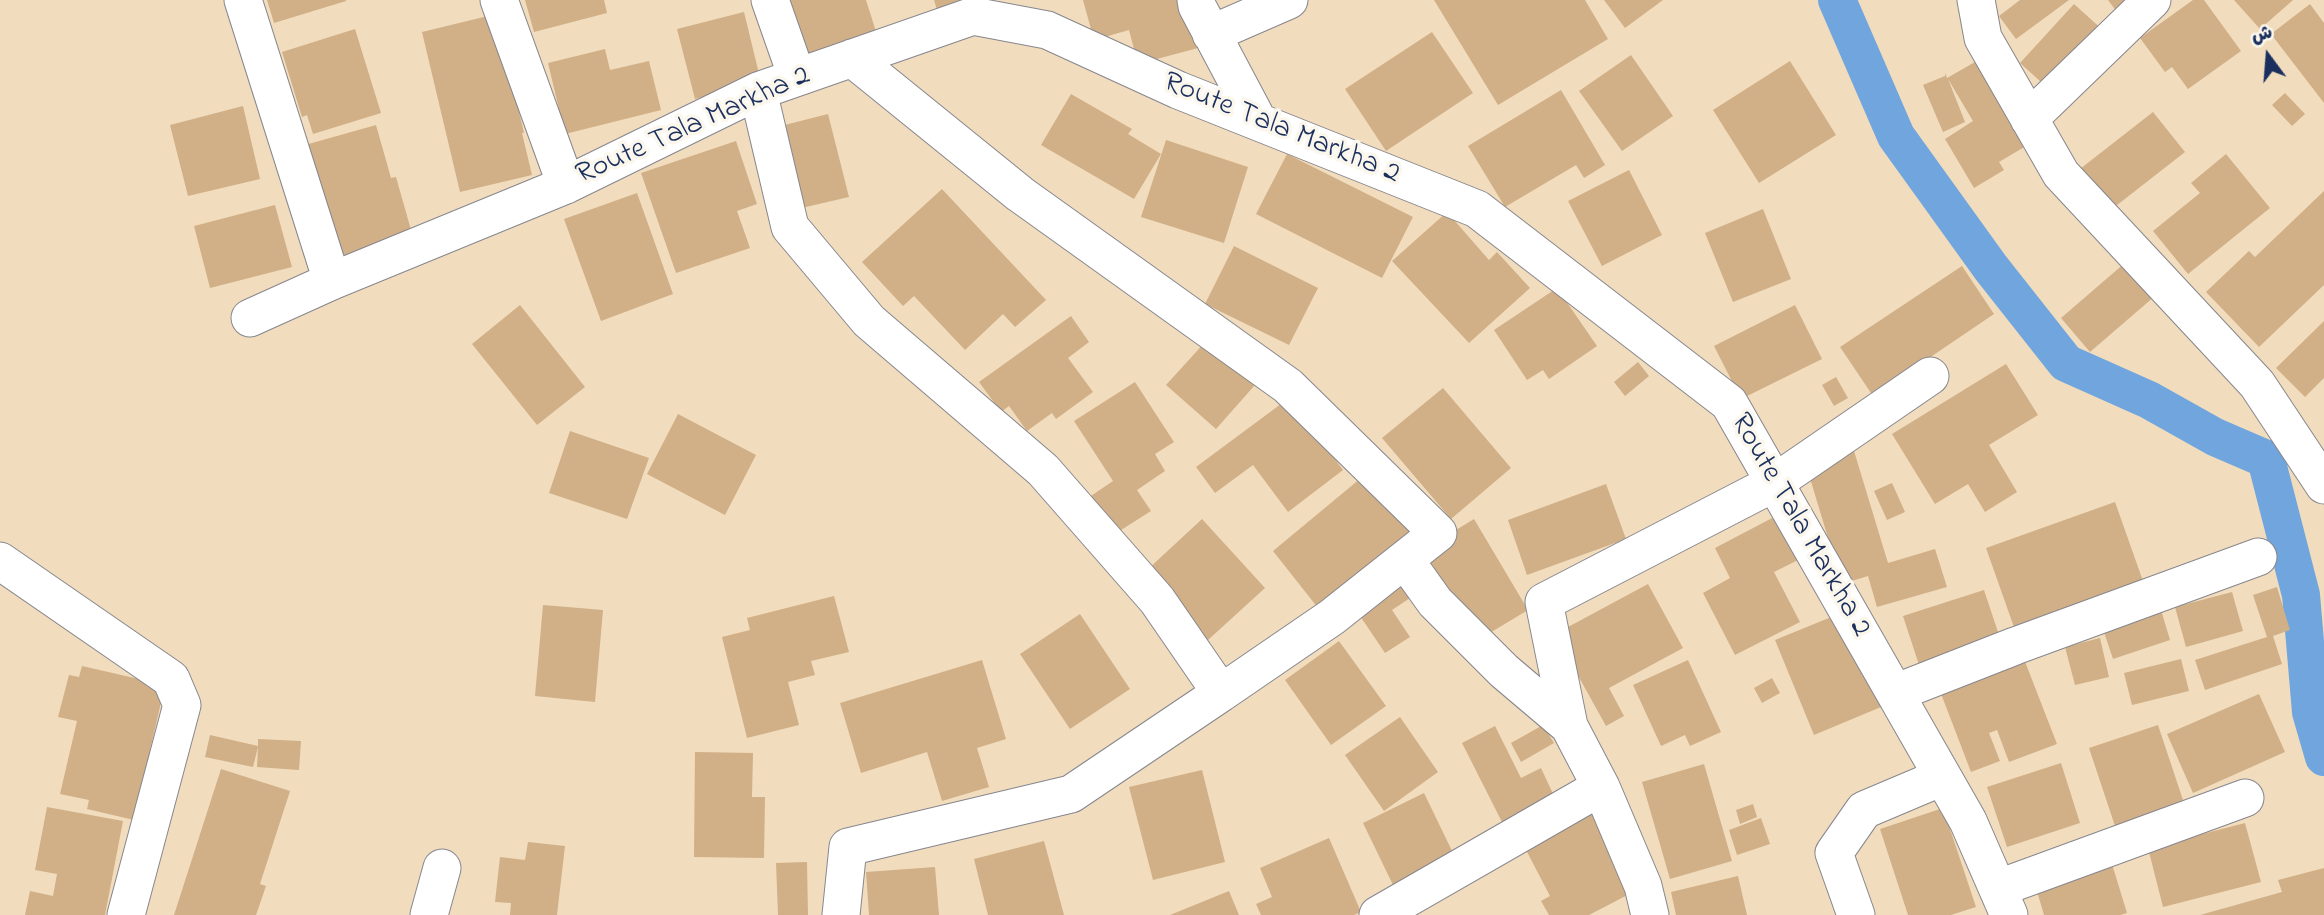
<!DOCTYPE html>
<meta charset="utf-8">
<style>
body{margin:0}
#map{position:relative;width:2324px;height:915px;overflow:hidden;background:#f1ddbd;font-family:"Indie Flower","Playpen Sans Arabic",sans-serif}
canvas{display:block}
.north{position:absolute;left:2233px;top:21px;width:70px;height:70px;-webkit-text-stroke:5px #fbf7ec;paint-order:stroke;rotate:344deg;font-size:19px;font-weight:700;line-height:28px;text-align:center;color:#1b2f5e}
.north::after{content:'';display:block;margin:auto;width:24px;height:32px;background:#1b2f5e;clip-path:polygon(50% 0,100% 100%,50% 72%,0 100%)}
</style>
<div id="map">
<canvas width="2324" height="915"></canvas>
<div class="north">ش</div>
</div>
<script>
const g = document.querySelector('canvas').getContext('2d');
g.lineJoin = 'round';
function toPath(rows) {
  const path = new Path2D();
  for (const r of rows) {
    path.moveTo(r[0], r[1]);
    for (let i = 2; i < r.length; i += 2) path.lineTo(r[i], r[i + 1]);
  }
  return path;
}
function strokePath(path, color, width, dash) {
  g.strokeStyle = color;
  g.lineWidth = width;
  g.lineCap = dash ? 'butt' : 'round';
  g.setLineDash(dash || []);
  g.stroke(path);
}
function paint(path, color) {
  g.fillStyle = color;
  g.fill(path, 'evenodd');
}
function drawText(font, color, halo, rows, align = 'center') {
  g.font = font + ' "Indie Flower",sans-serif';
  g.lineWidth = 7;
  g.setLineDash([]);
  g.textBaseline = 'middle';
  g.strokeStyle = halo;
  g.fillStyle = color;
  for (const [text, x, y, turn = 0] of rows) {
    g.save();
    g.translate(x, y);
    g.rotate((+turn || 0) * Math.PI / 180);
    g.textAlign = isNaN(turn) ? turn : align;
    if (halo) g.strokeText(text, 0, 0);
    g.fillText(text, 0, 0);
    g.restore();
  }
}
const canal = toPath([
 [1837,0,1896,136,1991,268,2066,363,2149,400,2215,437,2266,459,2301,595,2311,712,2324,757]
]);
const building = toPath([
 [267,0,346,0,346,1,274,23],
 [525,0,604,0,607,13,534,32],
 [776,0,866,0,879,41,798,67],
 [934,0,978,0,938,13],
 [1083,0,1185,0,1198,48,1138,64,1129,30,1094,40],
 [1434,0,1585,0,1608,39,1498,105],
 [1604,0,1663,0,1625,28],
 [2020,0,2069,0,2016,39,1999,16],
 [2108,0,2141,0,2120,16],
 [2193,0,2204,0,2241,51,2188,89,2172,67,2165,72,2140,38],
 [2234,0,2293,0,2260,29],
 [2074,4,2105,32,2051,91,2020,63],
 [2310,4,2324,23,2324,103,2271,34],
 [744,12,761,82,695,99,677,29],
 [496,14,524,133,522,133,532,175,460,192,422,32],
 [355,29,381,113,313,134,307,115,302,117,282,52],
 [1432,32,1473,93,1386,151,1345,89],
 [605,49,610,70,649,61,661,110,565,134,548,63],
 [1631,55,1673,116,1622,151,1579,91],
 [1790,61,1836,135,1759,183,1713,110],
 [1975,62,2026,146,1999,162,2004,170,1974,188,1945,139,1973,121,1948,79,1965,122,1943,132,1923,85,1945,76,1945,73,1947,78],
 [1561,90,1605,165,1584,178,1576,165,1505,207,1468,146],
 [2285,93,2305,114,2292,126,2272,105],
 [1071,94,1132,129,1128,134,1161,154,1134,199,1041,145],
 [243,106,260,179,188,196,170,125],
 [2153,112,2185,152,2112,209,2080,169],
 [828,114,849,197,793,210,773,128],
 [376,125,391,178,396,177,413,237,337,258,305,145],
 [1166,140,1248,167,1224,243,1141,217],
 [736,141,757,204,737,211,750,248,676,273,641,173],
 [1287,154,1413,217,1382,278,1256,214],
 [2226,154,2270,208,2188,274,2153,231,2200,193,2191,183],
 [1629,170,1662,235,1602,266,1568,201],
 [942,189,1046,300,1015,327,1003,314,965,350,914,296,903,306,862,262],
 [2324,191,2324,285,2259,347,2206,292,2249,251,2255,257],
 [637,193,673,294,601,321,564,219],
 [275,205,292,267,210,288,194,226],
 [1763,209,1791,279,1733,302,1705,233],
 [1447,212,1489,260,1497,252,1530,288,1469,343,1392,261],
 [1234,246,1318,288,1289,345,1205,304],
 [2126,262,2155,296,2090,352,2061,318],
 [1962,266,1994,314,1873,396,1840,347],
 [1557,288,1597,346,1549,379,1543,370,1527,380,1494,330],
 [520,305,585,387,537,425,472,344],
 [1795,305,1822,359,1741,399,1714,346],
 [1071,316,1089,342,1068,358,1093,392,1056,419,1052,413,1027,431,1009,406,1001,412,979,382],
 [2324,321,2324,378,2305,397,2276,368],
 [1206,341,1255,385,1216,429,1166,385],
 [1638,362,1649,376,1625,396,1614,382],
 [2006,364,2038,415,1989,445,2017,492,1985,512,1968,484,1935,504,1892,434],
 [1836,377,1848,398,1834,406,1822,385],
 [1135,382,1174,442,1155,454,1165,471,1137,490,1151,511,1110,537,1085,500,1113,481,1074,421],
 [1443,388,1511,468,1451,519,1382,438],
 [1289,398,1343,470,1288,512,1253,465,1215,493,1196,467],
 [678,414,756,455,725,515,647,474],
 [570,431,649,458,627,519,549,493],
 [1854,451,1888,563,1935,549,1947,587,1877,607,1868,576,1842,584,1806,465],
 [1367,473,1418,536,1322,613,1273,551],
 [1892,483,1905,512,1887,520,1874,491],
 [1606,484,1626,539,1527,575,1508,520],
 [2115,502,2144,584,2015,630,1986,548],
 [1776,516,1798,560,1774,572,1800,622,1735,655,1703,593,1730,578,1715,548],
 [1202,519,1265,588,1208,640,1146,571],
 [1474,519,1528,610,1478,640,1423,550],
 [1403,574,1416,594,1392,610,1410,637,1385,653,1354,607],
 [1648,584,1683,648,1609,688,1624,716,1606,726,1555,634],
 [2277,587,2290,630,2273,636,2282,664,2205,690,2195,660,2267,637,2253,595],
 [1984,590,2001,641,1920,668,1903,616],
 [2232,592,2243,631,2186,647,2175,607],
 [834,596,849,652,811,661,815,675,788,682,799,725,747,738,722,637,750,630,747,618],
 [543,605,603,610,595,702,535,696],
 [2161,610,2170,640,2113,659,2103,629],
 [1841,613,1881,707,1814,735,1775,640],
 [1080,614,1130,689,1070,729,1020,654],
 [2100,638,2109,677,2075,685,2065,647],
 [1339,641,1386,706,1331,745,1285,680],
 [2024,659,2057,744,2009,762,1997,730,1989,733,2000,761,1971,772,1940,691],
 [2181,659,2189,691,2132,705,2124,673],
 [982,660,1006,739,977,748,989,787,942,801,927,752,861,773,840,703],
 [1688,660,1721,732,1690,746,1685,735,1661,746,1633,685],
 [82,666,165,685,134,820,87,809,89,800,60,794,77,721,58,717,69,675,79,677],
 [1772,678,1780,693,1762,703,1754,688],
 [2259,694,2285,752,2193,793,2167,734],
 [1400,717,1438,772,1384,811,1345,755],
 [1543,725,1554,743,1521,762,1511,743],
 [2158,725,2184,803,2115,826,2089,748],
 [1495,726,1521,778,1541,768,1554,796,1502,822,1462,743],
 [210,735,258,746,258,739,301,741,299,770,257,767,258,747,253,767,205,757],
 [695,752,753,753,752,797,765,797,764,858,694,857],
 [2061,763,2080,823,2007,847,1987,787],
 [1704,764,1732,861,1670,879,1642,782],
 [221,769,290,791,260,884,266,886,256,915,174,915],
 [1202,770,1225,862,1153,880,1129,787],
 [1424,793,1454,855,1393,885,1363,823],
 [1753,804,1757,817,1740,824,1736,810],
 [47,807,123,821,105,915,25,915,30,891,53,896,57,874,35,870],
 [1943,808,1976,907,1951,915,1908,915,1880,829],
 [1597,810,1639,889,1589,915,1549,915,1541,901,1550,896,1525,848],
 [1761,818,1770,844,1737,855,1729,830],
 [2245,823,2261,882,2163,907,2148,848],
 [1329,838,1361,912,1354,915,1261,915,1256,904,1272,897,1260,868],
 [1044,841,1064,915,988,915,974,859],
 [528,842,565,846,557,915,510,915,511,903,495,902,500,857,525,860],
 [807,862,808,915,778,915,776,863],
 [2112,864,2127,913,2120,915,2044,915,2036,888],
 [935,867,939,915,869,915,866,872],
 [2324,868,2324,915,2200,915,2282,892,2278,880],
 [1738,876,1747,915,1676,915,1671,892],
 [1229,891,1239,915,1170,915]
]);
const minor = toPath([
 [243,0,332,281],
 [499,0,566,185],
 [770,0,797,77],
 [1196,0,1197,6,1258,121],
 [1976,0,1983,38,2061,174,2257,384,2324,485],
 [1211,34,1289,0],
 [852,58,1020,194,1288,386,1438,533,1332,617,1221,693],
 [758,91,790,227,869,321,1043,470,1157,600,1221,693,1071,794,848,847,841,915],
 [2029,119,2152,0],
 [250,318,332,281,566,185,758,91,973,16,1047,30,1178,90,1477,209,1729,403,1968,821,2009,915],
 [1405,560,1435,602,1504,671,1569,726],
 [0,561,171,679,182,705,126,915],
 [1895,693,2015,646,2258,557],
 [1999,888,2245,798],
 [429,915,442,868],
 [1378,915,1601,787],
 [1650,915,1643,886,1601,787,1569,726,1544,602,1774,483,1930,376],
 [1856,915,1834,853,1864,810,1942,777]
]);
const streetNames = [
 ["Route Tala Markha 2",694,127,-24],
 ["Route Tala Markha 2",1281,130,22],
 ["Route Tala Markha 2",1799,526,60]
];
strokePath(canal, '#70a5dd', 38);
paint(building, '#d1af87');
strokePath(minor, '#86868e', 39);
strokePath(minor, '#fff', 37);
drawText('30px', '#1b2f5e', '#fbf7ec', streetNames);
</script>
